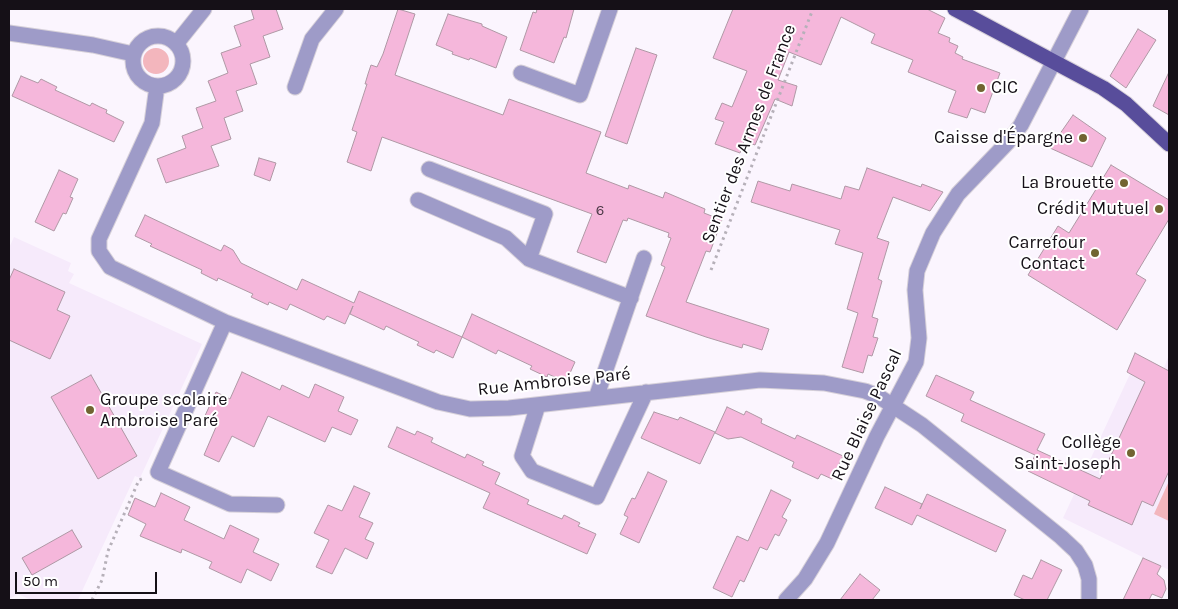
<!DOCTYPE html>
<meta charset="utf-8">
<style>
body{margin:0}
#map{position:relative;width:1178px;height:609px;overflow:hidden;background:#fbf5fe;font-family:Karla,sans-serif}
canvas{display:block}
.frame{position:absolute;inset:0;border:10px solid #151017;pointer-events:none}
.scale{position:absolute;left:15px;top:572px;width:142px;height:22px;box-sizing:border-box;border:2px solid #151017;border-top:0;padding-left:6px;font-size:15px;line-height:18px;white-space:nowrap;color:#151017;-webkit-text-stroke:4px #fff;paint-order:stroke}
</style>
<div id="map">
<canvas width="1178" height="609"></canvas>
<div class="frame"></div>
<div class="scale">50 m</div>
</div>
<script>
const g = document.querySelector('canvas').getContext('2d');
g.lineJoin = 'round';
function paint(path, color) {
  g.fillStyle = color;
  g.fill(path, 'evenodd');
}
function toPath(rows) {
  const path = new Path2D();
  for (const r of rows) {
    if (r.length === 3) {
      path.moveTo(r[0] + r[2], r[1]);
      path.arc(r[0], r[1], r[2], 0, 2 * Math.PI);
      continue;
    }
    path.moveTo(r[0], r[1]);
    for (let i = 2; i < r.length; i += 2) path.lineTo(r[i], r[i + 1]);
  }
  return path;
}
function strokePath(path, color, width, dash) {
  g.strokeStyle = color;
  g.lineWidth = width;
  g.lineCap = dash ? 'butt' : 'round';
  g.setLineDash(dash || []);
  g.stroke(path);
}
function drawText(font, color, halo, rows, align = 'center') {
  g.font = font + ' Karla,sans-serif';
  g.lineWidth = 4;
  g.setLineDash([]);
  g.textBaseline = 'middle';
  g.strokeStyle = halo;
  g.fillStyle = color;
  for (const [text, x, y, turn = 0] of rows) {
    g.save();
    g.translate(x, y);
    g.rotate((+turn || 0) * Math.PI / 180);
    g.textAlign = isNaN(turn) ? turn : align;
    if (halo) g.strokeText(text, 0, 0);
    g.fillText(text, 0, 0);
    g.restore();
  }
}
const built = toPath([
 [14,237,71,263,68,271,74,274,69,283,202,344,140,478,135,476,78,600,31,600,18,594,9,599,9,248],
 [1169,355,1169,570,1063,518,1130,374,1156,388]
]);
const green = toPath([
 [156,61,13],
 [1169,481,1169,521,1154,514]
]);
const building = toPath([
 [251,9,276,9,283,29,263,36,270,57,250,64,257,84,236,91,243,111,224,118,231,139,211,146,219,166,166,183,157,159,186,148,182,136,203,128,196,108,216,101,208,81,228,73,221,53,241,46,234,26,254,19,251,9],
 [398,9,415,14,395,75,503,115,509,99,601,132,586,173,628,189,629,185,663,198,665,192,705,209,704,213,722,220,710,252,706,251,686,302,769,329,762,350,743,344,742,348,706,337,646,316,665,267,661,265,671,238,668,237,669,233,628,218,627,221,623,220,606,263,577,252,592,214,382,137,371,171,347,162,357,132,352,130,367,84,365,84,368,74,371,65,377,67,383,54,398,9],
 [537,9,574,9,566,38,564,37,554,63,520,50,533,12,536,13,537,9],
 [733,9,927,9,945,18,938,33,950,38,949,42,958,46,955,53,963,57,962,59,1000,73,985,113,971,108,967,118,948,112,956,91,908,72,913,60,871,43,875,34,841,17,821,65,789,52,778,80,797,86,792,106,775,99,755,145,744,141,740,153,715,144,724,122,715,119,722,103,732,107,747,71,713,58,733,9],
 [448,14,482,24,482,26,507,37,496,68,470,58,469,60,452,54,453,52,436,45,448,14],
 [1138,29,1156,40,1126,88,1110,76,1138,29],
 [636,48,657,55,627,144,605,136,636,48],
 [1169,72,1169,115,1153,106,1169,72],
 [21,76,38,83,41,79,57,87,55,90,90,106,92,103,100,107,107,110,106,113,124,122,114,142,12,96,21,76],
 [1073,115,1106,138,1092,167,1050,148,1073,115],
 [259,158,276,163,270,181,254,175,259,158],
 [1111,165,1169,200,1169,219,1136,274,1146,280,1117,330,1028,275,1058,226,1069,233,1111,165],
 [867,168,921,187,922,184,943,192,930,211,893,197,877,238,889,242,878,279,882,281,872,317,878,319,873,337,878,338,872,356,868,355,863,373,842,367,858,313,847,309,863,253,835,244,840,230,751,202,758,181,790,191,792,184,841,199,845,186,859,190,867,168],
 [59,170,78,179,70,197,73,198,66,214,63,213,54,231,35,222,59,170],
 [145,215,221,251,224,245,233,250,241,263,297,290,302,279,354,303,359,291,462,337,453,358,436,350,434,353,417,345,419,342,402,334,386,326,384,330,350,314,353,306,345,324,327,316,324,320,290,304,287,310,269,302,268,305,251,297,253,294,218,278,217,281,201,273,202,270,150,246,152,244,135,236,145,215],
 [14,269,65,292,57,310,70,316,50,359,9,340,9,280,14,269],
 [472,314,575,362,566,382,548,374,547,377,530,369,532,366,498,350,496,354,462,337,472,314],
 [1135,353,1169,371,1169,471,1153,506,1142,501,1132,525,1088,505,1090,501,1028,471,1035,455,961,421,964,414,926,396,936,375,974,392,970,400,1045,434,1037,450,1100,479,1145,382,1127,372,1135,353],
 [242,372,280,390,282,385,309,398,315,384,344,397,338,411,358,420,351,435,332,427,325,442,268,416,254,447,232,436,219,462,204,455,216,427,203,420,216,392,230,399,242,372],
 [91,375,137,456,98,479,51,397,91,375],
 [727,407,744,415,746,411,762,419,761,423,795,439,797,435,843,456,832,479,821,474,818,479,792,467,794,462,741,437,728,439,715,433,727,407],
 [654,412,678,420,680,417,715,432,700,464,641,438,654,412],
 [397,427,415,435,417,431,433,438,431,442,465,458,467,454,484,462,482,465,500,473,495,484,529,500,527,504,562,519,564,515,580,523,578,526,596,534,587,554,483,508,490,493,388,447,397,427],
 [648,472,667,481,639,543,620,534,628,517,624,515,628,506,632,498,635,499,648,472],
 [354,486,370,493,359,517,373,523,365,539,374,543,367,559,345,548,332,574,316,567,329,540,314,533,328,505,342,511,354,486],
 [885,487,922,504,920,509,927,494,1006,530,996,552,917,515,912,525,875,508,885,487],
 [771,490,791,500,782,517,787,520,779,536,775,534,767,550,760,547,744,582,740,580,732,597,713,588,737,536,748,541,771,490],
 [161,493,190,507,184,520,224,539,230,525,259,539,253,552,279,564,271,581,247,569,241,583,209,568,212,562,182,549,181,553,140,536,146,524,128,515,135,498,155,507,161,493],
 [72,530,82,547,32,575,22,558,72,530],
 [1143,558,1161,566,1157,574,1164,580,1166,589,1162,598,1152,594,1149,600,1123,600,1143,558],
 [1041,560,1062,570,1047,600,1025,600,1014,595,1023,575,1032,579,1041,560],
 [860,574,880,590,872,600,840,600,860,574]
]);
const path = toPath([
 [711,270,813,9],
 [92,600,102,580,108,551,139,480,144,478]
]);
const minor = toPath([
 [9,33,93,45,133,54],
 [158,61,25],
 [176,44,204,9],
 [521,73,580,95,610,9],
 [157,86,152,123,99,239,99,251,110,267,225,322,438,402,470,409,509,408,760,380,824,383,865,391,878,396,922,425,1061,537,1076,551,1085,565,1089,579,1089,600],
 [295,87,312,39,336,9],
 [429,169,545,214,529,259],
 [418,200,506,238,529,259,631,298],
 [225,322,158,472,230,504,277,505],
 [596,398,644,258],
 [538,405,522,456,532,471,597,497,646,392],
 [786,600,805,579,827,543,877,436,916,362,919,338,915,290,917,271,933,233,958,194,1008,142,1021,125,1081,9]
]);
const major = toPath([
 [955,9,1103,88,1126,104,1169,144]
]);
const markers = [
 [981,88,5,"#716431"],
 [1083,138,5,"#716431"],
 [1124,183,5,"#716431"],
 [1159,209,5,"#716431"],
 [1095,253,5,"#716431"],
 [90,410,5,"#716431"],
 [1131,453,5,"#716431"]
];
const numberNames = [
 ["6",600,211]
];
const poiNames = [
 ["CIC",991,88,"left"],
 ["Caisse d'Épargne",1073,138],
 ["La Brouette",1114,183],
 ["Crédit Mutuel",1149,209],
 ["Carrefour",1085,243],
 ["Contact",1085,264],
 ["Groupe scolaire",100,400,"left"],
 ["Ambroise Paré",100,421,"left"],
 ["Collège",1121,443],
 ["Saint-Joseph",1121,464]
];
const streetNames = [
 ["Sentier des Armes de France",749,134,-69],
 ["Rue Ambroise Paré",554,382,-6],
 ["Rue Blaise Pascal",867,415,-65]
];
paint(built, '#f6eafb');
paint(green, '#f3b6bd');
paint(building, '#f5b7db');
strokePath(building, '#af98a5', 1);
strokePath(minor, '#d6d0d9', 17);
strokePath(major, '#d6d0d9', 17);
strokePath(path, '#b6b0b9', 3, [2.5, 4]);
strokePath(minor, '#9e9bc8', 15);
strokePath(major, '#584d9b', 15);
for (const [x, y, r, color] of markers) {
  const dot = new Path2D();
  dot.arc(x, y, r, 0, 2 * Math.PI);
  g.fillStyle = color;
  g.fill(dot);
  strokePath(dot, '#fff', 2);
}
drawText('15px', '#4d3a48', null, numberNames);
drawText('18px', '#151017', '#fff', poiNames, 'right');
drawText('18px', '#151017', '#fff', streetNames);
</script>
